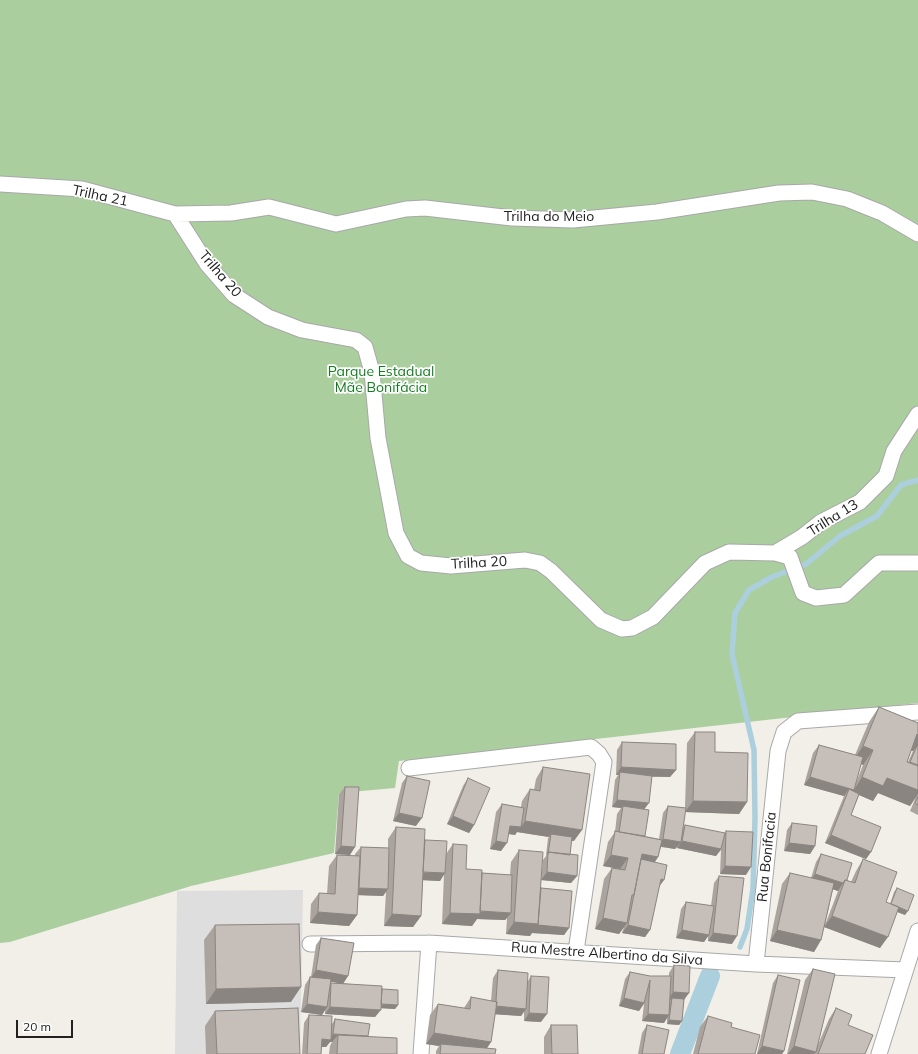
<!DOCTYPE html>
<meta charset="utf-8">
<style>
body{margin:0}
#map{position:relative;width:918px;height:1054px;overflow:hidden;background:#f1efe8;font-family:Mulish,sans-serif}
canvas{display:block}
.scale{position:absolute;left:16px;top:1020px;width:57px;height:18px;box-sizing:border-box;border:2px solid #212121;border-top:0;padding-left:5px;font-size:12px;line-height:14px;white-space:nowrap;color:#212121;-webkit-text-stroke:3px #fff;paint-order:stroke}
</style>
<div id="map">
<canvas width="918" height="1054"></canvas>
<div class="scale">20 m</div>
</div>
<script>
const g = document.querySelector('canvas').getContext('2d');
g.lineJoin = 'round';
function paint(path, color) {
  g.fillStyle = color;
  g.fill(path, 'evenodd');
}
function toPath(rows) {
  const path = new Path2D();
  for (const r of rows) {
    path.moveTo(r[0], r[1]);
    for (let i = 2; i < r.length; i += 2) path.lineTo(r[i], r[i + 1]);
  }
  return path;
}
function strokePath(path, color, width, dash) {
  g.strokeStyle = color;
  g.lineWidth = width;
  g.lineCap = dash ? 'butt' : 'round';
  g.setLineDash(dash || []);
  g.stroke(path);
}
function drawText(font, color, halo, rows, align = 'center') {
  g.font = font + ' Mulish,sans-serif';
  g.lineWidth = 3.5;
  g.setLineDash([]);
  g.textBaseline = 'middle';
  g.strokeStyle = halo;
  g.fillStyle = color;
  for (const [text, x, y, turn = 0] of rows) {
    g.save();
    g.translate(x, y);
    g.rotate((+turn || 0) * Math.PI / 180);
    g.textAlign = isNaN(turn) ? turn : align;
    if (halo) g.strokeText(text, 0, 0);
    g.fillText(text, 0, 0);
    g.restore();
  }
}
const residential = toPath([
 [303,890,300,1054,175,1054,177,891]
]);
const forest = toPath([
 [0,0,918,0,918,703,399,761,395,788,339,793,334,853,191,886,10,942,0,943]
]);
const stream = toPath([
 [740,947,747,929,753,889,755,818,754,750,732,654,735,613,749,590,772,577,806,564,840,536,877,516,901,485,918,480]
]);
const canal = toPath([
 [680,1054,710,976]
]);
const street = toPath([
 [0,184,82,189,175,214,231,213,269,207,336,224,406,209,425,208,512,218,573,220,657,212,779,193,812,192,847,199,882,213,918,234],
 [175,214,207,264,234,295,268,317,302,330,356,340,365,347,372,372,378,438,396,533,408,556,421,563,451,566,525,560,540,563,551,571,601,620,622,629,632,628,653,617,705,563,729,552,775,553,790,557,803,593,816,598,844,595,879,563,918,563],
 [775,553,802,537,821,522,860,502,886,476,894,451,918,414],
 [409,768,591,747,599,754,604,762,576,951],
 [310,944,429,943,756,964,905,970],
 [756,964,778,751,784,732,798,721,918,712],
 [421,1054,429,943],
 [879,1054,918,931]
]);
const wall = toPath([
 [879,707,918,723,918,815,910,811,916,797,910,806,878,793,873,801,859,795,851,815,871,852,866,859,825,843,844,796,804,785,813,753,819,745,855,755,869,722],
 [911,751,913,751,908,762,907,762],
 [861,764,863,765,856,783],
 [695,732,715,752,747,802,739,814,685,812,683,828,685,825,724,834,726,831,746,875,720,874,721,850,716,856,677,848,677,847,675,849,661,847,658,857,655,862,659,887,650,930,645,937,622,933,624,927,619,934,595,929,604,879,612,868,620,869,603,866,608,842,615,832,617,814,621,808,612,807,615,780,618,775,616,775,617,750,622,742,676,770,670,777,652,777,644,809,645,836,659,839,663,813,668,806,685,808,687,743],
 [543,767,574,841,571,841,570,854,577,876,571,883,541,880,543,860,546,856,548,838,549,837,517,832,515,835,508,834,501,851,490,849,496,812,502,804,521,807,522,801,530,789,534,790,536,779],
 [407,776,416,826,393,821,402,783],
 [468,778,474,825,469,833,447,824,463,786],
 [345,787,350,855,335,854,339,794],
 [792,823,815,846,810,854,784,851,787,830],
 [396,827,425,840,446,854,453,844,466,869,482,873,510,875,511,862,519,850,541,888,569,928,564,935,532,933,530,936,506,934,507,918,505,920,477,919,472,926,442,924,444,874,440,881,423,880,421,916,413,927,384,926,386,892,383,896,358,895,357,915,349,926,310,923,311,904,319,893,327,894,329,866,337,855,355,856,355,854,361,847,388,848,388,839],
 [821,854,847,880,851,882,856,871,863,859,886,902,890,904,894,892,897,888,905,915,897,912,880,948,824,927,821,940,814,952,770,941,782,884,790,873,811,878,816,862],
 [833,889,838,891,825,925],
 [719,876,732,944,708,941,708,936,704,942,676,938,681,909,686,902,711,906,714,883],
 [215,925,291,1002,206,1004,204,940],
 [321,938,348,976,343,983,382,989,398,1005,395,1009,381,1008,375,1017,325,1014,325,1010,322,1015,301,1012,305,985,310,977,311,977,316,945],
 [330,981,340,983,331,983,330,985],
 [674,965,684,1000,682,1021,679,1025,667,1024,667,1017,664,1023,642,1021,644,1004,639,1011,619,1006,625,979,630,972,650,976,669,976,669,973],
 [813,969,817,1047,829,1019,836,1008,848,1025,865,1054,787,1054,805,980],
 [498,970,528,981,531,976,541,1022,524,1021,524,1011,521,1016,495,1014,491,1042,487,1048,495,1054,436,1054,436,1051,439,1046,426,1044,430,1015,438,1004,464,1008,471,997,491,1001,493,978],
 [778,975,784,1051,782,1054,757,1054,773,983],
 [215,1011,300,1054,206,1054,205,1026],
 [309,1015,332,1024,335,1019,368,1036,397,1054,329,1054,330,1046,332,1042,330,1042,326,1047,321,1047,321,1054,302,1054,304,1023],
 [708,1016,731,1027,755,1054,693,1054,700,1027],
 [551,1025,578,1054,544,1054,544,1037],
 [647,1025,664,1054,638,1054,642,1033]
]);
const shadedWall = toPath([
 [917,734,918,735,918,754,917,746,913,751,907,749],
 [863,746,873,750,863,765,853,761],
 [621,767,676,770,670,777,620,775,620,772,618,775,616,775],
 [810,777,854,790,862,777,887,778,918,790,918,794,910,806,878,793,873,801,852,792,849,789,844,796,804,785],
 [617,800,649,803,643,811,623,806,621,808,612,807],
 [693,801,747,802,739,814,685,812],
 [399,813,422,818,416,826,393,821],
 [453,816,474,825,469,833,447,824],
 [525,821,582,830,574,841,550,837,551,834,549,837,517,832,515,835,504,833,510,826,521,827],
 [831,835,871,852,866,859,825,843],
 [663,839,681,842,675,849,658,846],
 [496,841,507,843,501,851,490,849],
 [682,841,721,849,716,856,677,848],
 [789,843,815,846,810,854,784,851],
 [341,846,355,847,350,855,335,854],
 [642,854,658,857,650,869,636,866],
 [611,855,628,858,620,869,603,866],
 [725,866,751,867,746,875,720,874],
 [423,872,445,873,440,881,418,880],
 [547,872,577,876,571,883,541,880],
 [815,874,843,883,838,891,809,882],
 [661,879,664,880,659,887],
 [359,888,388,889,383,896,354,895],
 [891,905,908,911,905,915,888,908],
 [480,911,511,913,505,920,477,919,472,926,442,924,450,913],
 [318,912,357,915,349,926,310,923],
 [392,914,421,916,413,927,384,926],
 [832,916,888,937,880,948,824,927],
 [603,918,627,923,619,934,595,929],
 [514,922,538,924,569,928,564,935,532,933,530,936,506,934],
 [628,925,650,930,645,937,622,933],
 [682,930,709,935,704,942,676,938],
 [777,930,821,940,814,952,770,941],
 [713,933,737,936,732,944,708,941],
 [316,970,348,976,343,984,311,978],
 [301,987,291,1002,206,1004,216,989],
 [673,992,689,993,684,1000,671,1000,672,998,670,1000,668,1000],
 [624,998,644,1003,639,1011,619,1006],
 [307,1004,327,1007,322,1015,301,1012],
 [381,1004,398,1005,395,1009,378,1008],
 [495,1006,526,1009,521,1016,490,1014],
 [330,1007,381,1010,375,1017,325,1014],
 [529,1013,547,1014,541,1022,524,1021],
 [648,1014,669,1015,664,1023,642,1021],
 [669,1020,682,1021,679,1025,667,1024],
 [434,1033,491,1042,483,1054,441,1044,439,1046,426,1044],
 [333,1034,368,1038,338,1035,332,1042,330,1042,326,1047,316,1047,322,1039,329,1039],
 [762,1046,784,1051,782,1054,757,1054],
 [794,1046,816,1052,814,1054,788,1054]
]);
const building = toPath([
 [879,707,918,723,918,735,917,734,907,762,918,766,918,790,887,778,883,786,862,777,873,750,863,746,879,707],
 [695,732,715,732,715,752,748,753,747,802,693,801,695,732],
 [622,742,676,744,676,770,621,767,622,742],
 [819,745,863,757,854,790,810,777,819,745],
 [917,746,918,746,918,765,910,762,917,746],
 [543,767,590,774,582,830,525,821,530,789,540,791,543,767],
 [620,772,652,776,649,803,617,800,620,772],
 [407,776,430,781,422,818,399,813,407,776],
 [468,778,490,788,474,825,453,816,468,778],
 [345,787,359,787,355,847,341,846,345,787],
 [849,789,859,794,851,815,881,827,871,852,831,835,849,789],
 [918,797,918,805,915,803,918,797],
 [502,804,524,808,521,827,510,826,507,843,496,841,502,804],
 [623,806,649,810,645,836,619,832,623,806],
 [668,806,686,808,681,842,663,839,668,806],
 [792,823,817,826,815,846,789,843,792,823],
 [685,825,725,833,721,849,682,841,685,825],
 [396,827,425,829,421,916,392,914,396,827],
 [615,831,662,840,658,857,642,854,634,895,632,895,627,923,603,918,612,868,625,870,628,858,611,855,615,831],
 [726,831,753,832,751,867,725,866,726,831],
 [551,834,572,837,570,855,548,852,548,854,551,834],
 [425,840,447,841,445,873,423,872,425,840],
 [453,844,467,845,466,869,482,870,480,914,450,913,453,844],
 [361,847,389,848,388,889,359,888,361,847],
 [519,850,543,852,538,924,514,922,519,850],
 [548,852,578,855,577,876,547,872,548,852],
 [821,854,852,863,847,880,845,880,843,883,815,874,821,854],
 [337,855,360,856,357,915,318,912,319,893,335,894,337,855],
 [641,859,667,865,664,880,661,879,650,930,628,925,641,859],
 [863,859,897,872,886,902,899,907,888,937,832,916,845,880,855,883,863,859],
 [482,873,512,875,511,913,480,911,482,873],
 [790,873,834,883,821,940,777,930,790,873],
 [719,876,744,878,737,936,713,933,719,876],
 [541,888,572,891,569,928,538,925,541,888],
 [897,888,914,895,908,911,891,904,897,888],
 [686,902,714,906,709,935,682,930,686,902],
 [299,924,301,987,216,989,215,925,299,924],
 [321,938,354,943,348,976,316,970,321,938],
 [674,965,690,966,689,993,673,992,674,965],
 [813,969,835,974,816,1052,794,1046,813,969],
 [498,970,528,973,526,1009,496,1006,497,1002,496,1001,498,970],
 [630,972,650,976,671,976,669,1015,648,1014,650,980,644,1003,624,998,630,972],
 [778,975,800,980,784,1051,762,1046,778,975],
 [531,976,549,977,547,1014,529,1013,531,976],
 [310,977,331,979,327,1007,307,1004,310,977],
 [331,983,382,986,381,1010,330,1007,331,983],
 [382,989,398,990,398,1005,381,1004,382,989],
 [471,997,497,1002,491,1042,434,1033,438,1004,470,1009,471,997],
 [672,998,684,999,682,1021,669,1020,672,998],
 [298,1008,300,1054,217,1054,215,1011,298,1008],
 [836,1008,852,1015,848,1025,873,1035,865,1054,818,1054,836,1008],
 [309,1015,332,1016,331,1040,322,1039,321,1054,307,1054,309,1015],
 [708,1016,732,1023,731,1027,760,1035,755,1054,698,1054,708,1016],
 [335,1019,370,1024,368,1036,333,1034,335,1019],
 [551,1025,577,1025,578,1054,552,1054,551,1025],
 [647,1025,669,1030,664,1054,642,1054,647,1025],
 [338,1035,397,1038,397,1054,337,1054,338,1035],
 [441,1044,496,1049,495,1054,440,1054,441,1044]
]);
const streetNames = [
 ["Trilha 21",100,196,12],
 ["Trilha do Meio",549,217],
 ["Trilha 20",220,274,49],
 ["Trilha 13",833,518,-32],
 ["Trilha 20",479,563,-3],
 ["Rua Bonifacia",767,857,-84],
 ["Rua Mestre Albertino da Silva",607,954,4]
];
const parkNames = [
 ["Parque Estadual",381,372],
 ["Mãe Bonifácia",381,388]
];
paint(residential, '#dfdede');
paint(forest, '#abce9f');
strokePath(stream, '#abcfdc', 5.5);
strokePath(canal, '#abcfdc', 20);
strokePath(street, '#a8a8a8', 17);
strokePath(street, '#fff', 15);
paint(wall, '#aaa39e');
paint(shadedWall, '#8b8581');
paint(building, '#c6beb8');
strokePath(building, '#8b8581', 1);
drawText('14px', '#212121', '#fff', streetNames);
drawText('14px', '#117e1e', '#fff', parkNames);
</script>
